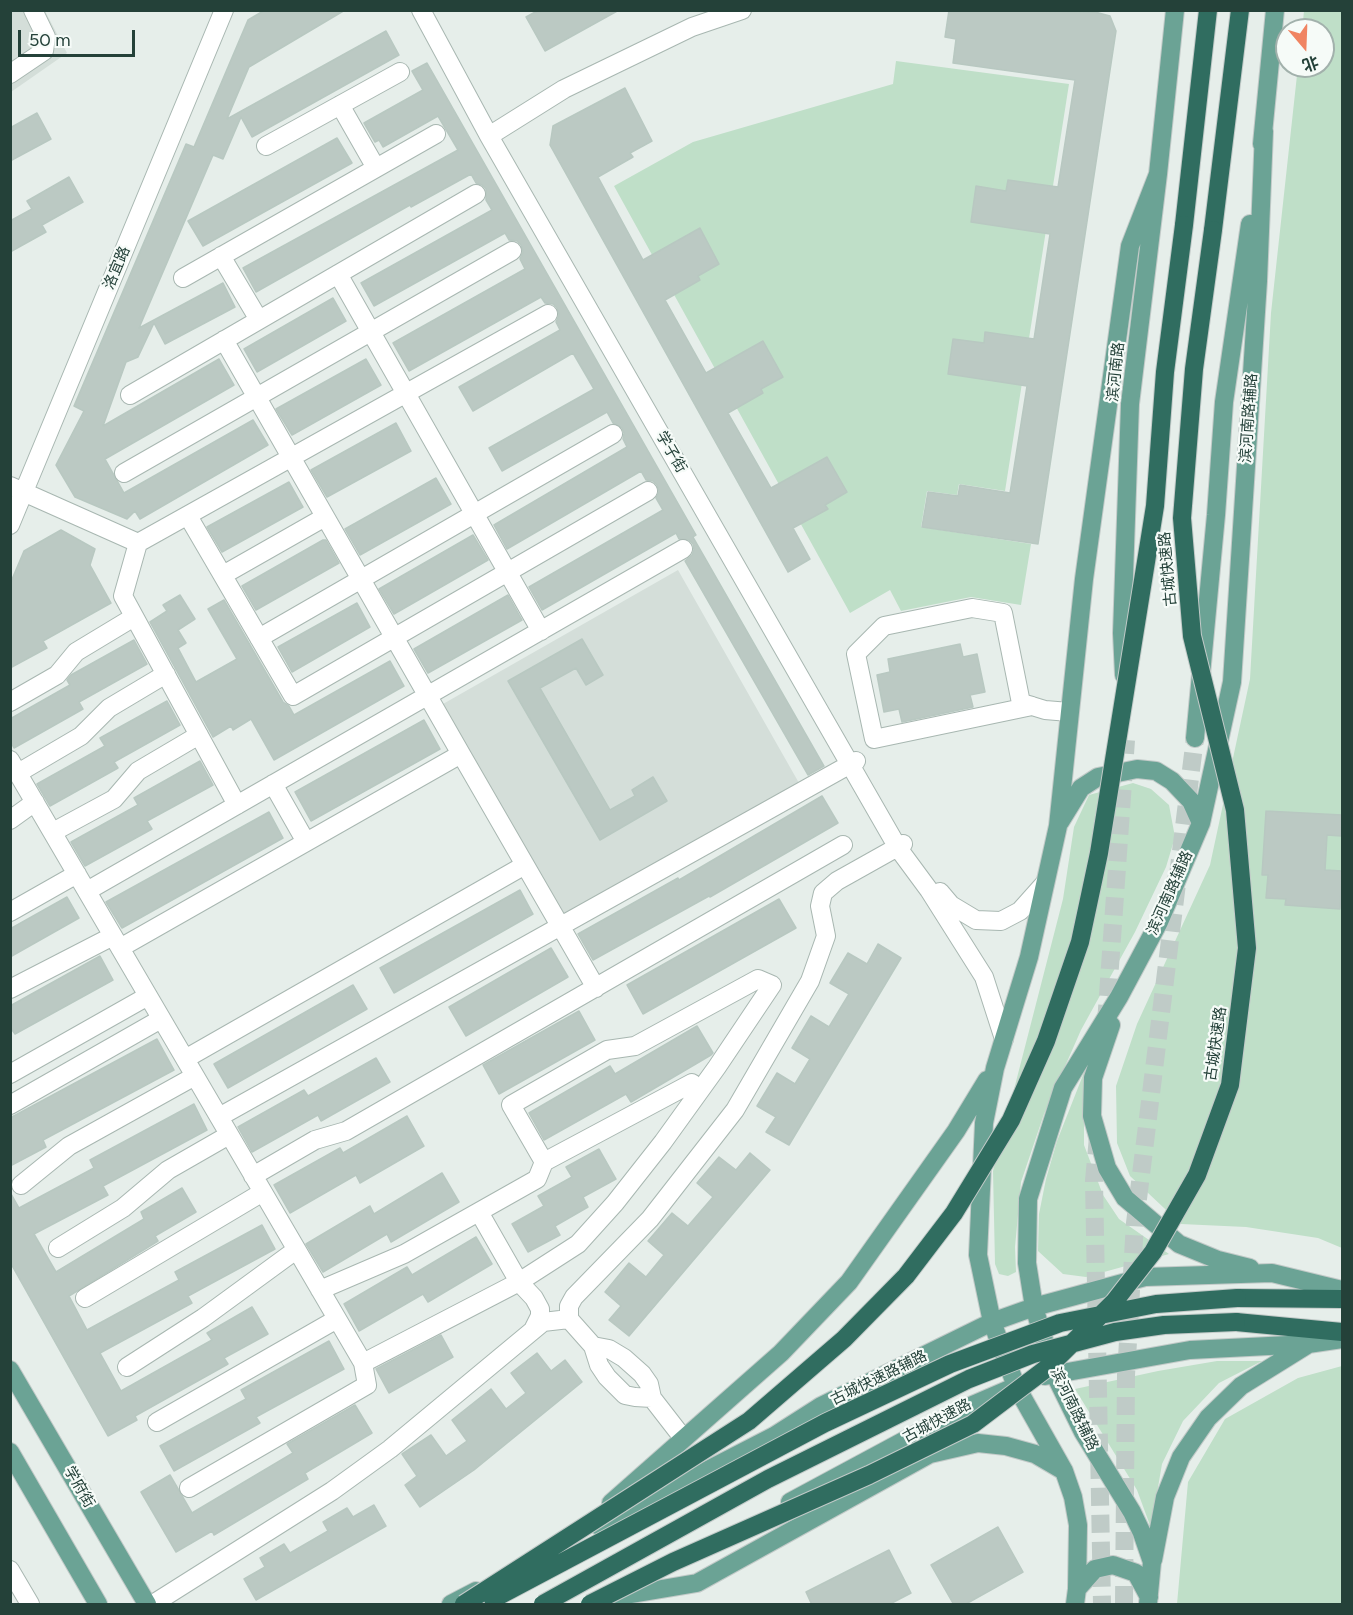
<!DOCTYPE html>
<meta charset="utf-8">
<style>
body{margin:0}
#map{position:relative;width:1353px;height:1615px;overflow:hidden;background:#e6eeea;font-family:Figtree,"Noto Sans SC",sans-serif}
canvas{display:block}
.frame{position:absolute;inset:0;border:12px solid #244139;pointer-events:none}
.north{position:absolute;left:1275px;top:18px;width:60px;height:60px;box-sizing:border-box;background:#f6fbf8;border:2px solid #a2b1ac;border-radius:50%;rotate:161deg;font-size:16px;font-weight:700;line-height:24px;text-align:center;color:#244139}
.north::after{content:'';display:block;margin:auto;width:21px;height:27px;background:#f08462;clip-path:polygon(50% 0,100% 100%,50% 72%,0 100%)}
.scale{position:absolute;left:18px;top:30px;width:117px;height:27px;box-sizing:border-box;border:3px solid #244139;border-top:0;padding-left:8px;font-size:18px;line-height:21px;white-space:nowrap;color:#244139;-webkit-text-stroke:4px #f6fbf8;paint-order:stroke}
</style>
<div id="map">
<canvas width="1353" height="1615"></canvas>
<div class="frame"></div>
<div class="north">北</div>
<div class="scale">50 m</div>
</div>
<script>
const g = document.querySelector('canvas').getContext('2d');
g.lineJoin = 'round';
function paint(path, color) {
  g.fillStyle = color;
  g.fill(path, 'evenodd');
}
function toPath(rows) {
  const path = new Path2D();
  for (const r of rows) {
    path.moveTo(r[0], r[1]);
    for (let i = 2; i < r.length; i += 2) path.lineTo(r[i], r[i + 1]);
  }
  return path;
}
function strokePath(path, color, width, dash) {
  g.strokeStyle = color;
  g.lineWidth = width;
  g.lineCap = dash ? 'butt' : 'round';
  g.setLineDash(dash || []);
  g.stroke(path);
}
function drawText(font, color, halo, rows, align = 'center') {
  g.font = font + ' Figtree,"Noto Sans SC",sans-serif';
  g.lineWidth = 4.5;
  g.setLineDash([]);
  g.textBaseline = 'middle';
  g.strokeStyle = halo;
  g.fillStyle = color;
  for (const [text, x, y, turn = 0] of rows) {
    g.save();
    g.translate(x, y);
    g.rotate((+turn || 0) * Math.PI / 180);
    g.textAlign = isNaN(turn) ? turn : align;
    if (halo) g.strokeText(text, 0, 0);
    g.fillText(text, 0, 0);
    g.restore();
  }
}
const built = toPath([
 [11,11,45,11,67,53,11,92],
 [678,570,799,783,565,916,443,704]
]);
const green = toPath([
 [1304,11,1342,11,1342,1248,1318,1238,1246,1227,1181,1224,1130,1176,1117,1143,1116,1086,1137,1024,1210,865,1250,679,1271,313,1298,66,1323,66,1323,30,1302,30],
 [896,61,1069,84,1005,491,959,484,957,495,927,491,921,527,1031,544,1021,605,971,597,901,611,890,590,850,613,614,186,693,142,893,84],
 [1133,783,1151,789,1169,805,1175,837,1166,867,1135,932,1081,1030,1044,1114,1021,1182,1015,1247,1016,1272,1008,1276,999,1274,995,1264,993,1171,1063,899,1074,827,1089,795],
 [1087,1065,1084,1096,1084,1145,1103,1195,1119,1219,1169,1254,1086,1277,1063,1274,1038,1251,1039,1214,1046,1179,1057,1141],
 [1217,1361,1262,1361,1219,1383,1183,1421,1162,1464,1151,1528,1137,1490,1075,1389,1158,1371],
 [1342,1366,1342,1604,1177,1604,1188,1482,1225,1419,1298,1378]
]);
const building = toPath([
 [265,10,345,10,249,67,227,119,386,31,399,55,252,137,241,117,223,159,213,155,139,328,223,283,235,307,165,344,154,323,138,357,126,362,103,426,219,359,234,385,105,459,124,493,253,420,268,445,140,519,135,511,127,519,75,497,56,465,84,411,74,406,186,144,194,147,248,20,265,10],
 [539,10,619,10,545,51,526,17,539,10],
 [949,10,1095,12,1110,16,1116,31,1038,544,922,527,928,492,958,496,960,485,1010,493,1027,386,948,374,953,339,984,343,985,332,1034,339,1050,234,971,222,976,186,1006,191,1008,180,1058,187,1075,80,953,63,956,39,945,37,949,10],
 [427,63,696,535,693,537,824,766,808,775,685,561,692,555,694,550,693,544,689,540,679,539,676,533,542,610,529,587,663,510,656,498,659,492,657,485,653,481,646,480,641,471,507,549,494,525,627,447,623,439,624,433,622,428,613,423,607,412,502,471,489,448,594,389,573,353,473,411,459,387,560,330,556,322,559,315,557,308,553,304,545,303,541,297,409,371,393,343,525,269,520,259,523,252,521,245,517,241,509,240,505,233,374,306,361,283,492,210,486,200,486,189,482,185,476,183,471,174,411,207,410,205,256,292,243,268,458,150,438,116,383,147,379,140,375,142,364,123,423,90,412,71,427,63],
 [625,88,652,141,630,153,633,157,598,177,643,260,700,228,719,264,698,276,700,280,665,300,706,373,763,341,783,377,761,389,763,393,728,413,771,488,827,457,847,492,825,505,828,509,793,528,810,559,788,572,550,145,553,126,625,88],
 [37,113,51,139,10,161,10,128,37,113],
 [337,138,352,163,203,246,188,221,337,138],
 [69,177,83,202,42,225,46,232,10,252,10,221,32,209,27,201,69,177],
 [333,298,346,321,257,372,244,349,333,298],
 [366,359,381,385,292,435,276,409,366,359],
 [396,423,411,451,327,497,311,470,396,423],
 [436,478,451,504,360,555,345,529,436,478],
 [289,482,303,507,222,552,207,527,289,482],
 [61,530,95,549,90,565,111,603,43,641,47,648,10,668,10,584,24,551,61,530],
 [473,535,488,560,394,614,379,589,473,535],
 [323,540,326,540,339,563,256,610,242,586,323,540],
 [180,595,195,619,178,630,186,643,178,648,196,682,237,659,208,609,224,600,283,702,289,706,294,715,390,661,404,686,274,760,251,719,233,730,231,726,213,737,150,622,167,611,163,605,180,595],
 [508,595,522,620,428,673,414,649,508,595],
 [357,603,370,627,292,672,278,647,357,603],
 [582,639,603,675,586,685,576,668,540,688,610,810,635,796,632,790,653,777,667,801,600,840,508,681,582,639],
 [134,640,147,664,79,702,83,709,14,748,10,741,10,719,70,685,67,680,71,675,134,640],
 [960,644,963,657,977,654,985,692,970,695,973,707,902,722,899,709,884,712,877,675,890,672,888,659,960,644],
 [167,701,180,725,114,762,118,768,50,806,37,784,105,746,100,738,167,701],
 [424,720,440,749,311,821,295,792,424,720],
 [200,761,213,785,147,821,152,829,85,866,71,842,138,805,134,798,200,761],
 [822,796,838,823,710,897,709,896,593,960,578,934,678,878,679,880,822,796],
 [1266,811,1342,815,1341,836,1327,835,1325,870,1342,871,1340,909,1285,905,1286,899,1266,898,1268,875,1262,875,1266,811],
 [269,812,283,838,122,928,106,902,269,812],
 [520,890,533,914,394,993,380,968,520,890],
 [67,897,79,918,10,957,10,929,67,897],
 [779,899,796,928,643,1014,627,985,779,899],
 [878,944,901,958,789,1145,766,1132,776,1117,757,1106,777,1073,795,1084,810,1059,792,1048,811,1016,829,1027,849,994,830,983,848,953,867,964,878,944],
 [551,948,568,977,466,1036,449,1007,551,948],
 [100,956,113,980,15,1034,10,1027,10,1006,100,956],
 [353,985,367,1009,228,1088,214,1064,353,985],
 [579,1011,595,1040,499,1094,483,1065,579,1011],
 [697,1026,713,1053,711,1055,631,1102,626,1094,544,1140,529,1113,610,1066,615,1074,697,1026],
 [157,1039,174,1070,43,1140,46,1147,10,1166,10,1118,157,1039],
 [376,1058,390,1082,321,1121,318,1115,252,1152,238,1127,304,1090,308,1096,376,1058],
 [194,1104,207,1130,103,1186,108,1195,34,1234,56,1272,144,1219,141,1212,182,1188,196,1212,155,1236,158,1241,69,1296,87,1330,179,1280,175,1272,262,1225,275,1249,188,1296,192,1303,100,1353,121,1391,212,1340,207,1333,252,1307,268,1334,224,1358,228,1364,135,1416,137,1420,108,1436,10,1262,10,1192,19,1208,94,1168,90,1160,194,1104],
 [407,1116,424,1146,360,1183,356,1175,290,1213,274,1185,340,1148,343,1153,407,1116],
 [599,1149,616,1179,583,1197,588,1207,555,1226,560,1235,528,1252,512,1224,544,1206,538,1196,572,1177,566,1167,599,1149],
 [750,1153,770,1170,629,1336,609,1320,621,1306,605,1292,629,1263,646,1277,664,1255,648,1241,672,1213,688,1226,713,1197,697,1183,719,1157,736,1170,750,1153],
 [442,1173,459,1202,391,1242,387,1234,323,1272,306,1244,370,1206,374,1214,442,1173],
 [476,1237,492,1264,428,1302,423,1294,359,1331,344,1304,407,1267,412,1275,476,1237],
 [441,1335,453,1357,389,1393,376,1369,441,1335],
 [329,1341,344,1369,256,1417,260,1423,174,1471,160,1446,246,1399,241,1390,329,1341],
 [537,1353,551,1371,565,1360,582,1382,474,1470,420,1507,405,1485,417,1476,402,1454,431,1435,446,1456,467,1441,452,1420,491,1389,506,1409,526,1393,511,1373,537,1353],
 [355,1405,372,1433,305,1473,308,1479,214,1535,212,1531,176,1552,141,1492,170,1475,192,1513,293,1453,287,1444,355,1405],
 [374,1505,386,1526,256,1600,244,1579,265,1567,260,1558,284,1544,290,1553,328,1531,323,1522,347,1508,353,1517,374,1505],
 [998,1527,1023,1572,964,1605,954,1605,931,1565,998,1527],
 [889,1550,911,1593,888,1605,812,1605,806,1592,889,1550]
]);
const majorTunnel = toPath([
 [1106,1023,1126,740],
 [1098,1137,1094,1181,1102,1604],
 [1124,1604,1126,1375,1135,1223,1195,738]
]);
const minor = toPath([
 [421,10,489,136,898,848,929,890,984,977,1004,1039],
 [10,74,44,51,46,37,33,10],
 [340,105,376,168],
 [489,136,564,89,692,27,742,10],
 [266,146,400,72],
 [221,256,259,320],
 [338,274,541,631],
 [183,278,436,134],
 [130,395,476,194],
 [124,473,512,251],
 [10,486,138,543],
 [188,516,293,696,648,491],
 [10,525,224,10],
 [223,575,325,517],
 [259,638,613,434],
 [10,702,57,675,76,652,134,617],
 [1032,706,874,739,856,654,884,626,972,608,1003,613,1021,703,1032,706,1045,710,1069,712],
 [461,754,596,988],
 [10,760,363,1363],
 [18,773,81,736,109,708,166,674],
 [273,784,306,842],
 [237,805,123,596,138,543,548,314],
 [10,820,35,802],
 [53,832,114,799,138,771,199,735],
 [87,891,683,549],
 [940,892,951,905,976,920,1001,921,1020,911,1045,883],
 [10,912,77,874],
 [120,948,461,754,224,340],
 [10,989,113,936],
 [185,1059,525,865],
 [10,1074,148,996],
 [10,1105,161,1019],
 [219,1117,856,761],
 [253,1176,315,1140,346,1131,843,845],
 [21,1185,69,1146,195,1076],
 [479,1212,519,1282,534,1298,540,1309,540,1316,534,1328],
 [58,1248,123,1208,168,1170,229,1135],
 [320,1290,404,1254,537,1179,544,1162,692,1083],
 [85,1298,263,1192],
 [569,1319,593,1346,599,1365,607,1377,625,1395,635,1397,652,1398,649,1384,642,1374,624,1358,609,1349,593,1346],
 [127,1367,203,1318,296,1250],
 [652,1398,683,1438],
 [157,1422,337,1319],
 [189,1488,367,1385,363,1363,519,1282,578,1244,615,1203,663,1142,717,1067,772,985,758,979,635,1046,607,1050,511,1105,544,1162],
 [10,1570,30,1604],
 [153,1604,332,1491,390,1449,543,1322,569,1319,569,1306,574,1297,650,1219,735,1110,810,981,826,936,820,906,823,893,837,881,903,844]
]);
const major = toPath([
 [1262,144,1275,10],
 [1124,675,1122,633,1130,404,1158,174,1175,10],
 [1195,738,1216,515,1224,402,1250,224],
 [1060,822,1081,788,1098,777,1137,769,1156,771,1172,781,1191,801,1201,823],
 [1111,1025,1093,1078,1092,1116,1107,1168,1125,1198,1179,1244,1218,1260,1250,1268],
 [10,1370,147,1604],
 [1045,1376,1190,1350,1308,1344,1342,1339],
 [10,1452,98,1604],
 [790,1502,961,1410,1019,1385],
 [611,1503,781,1353,849,1282,956,1131,987,1080],
 [599,1526,774,1436,821,1406,992,1322,1034,1307,1145,1277,1272,1273,1342,1290],
 [1153,1560,1165,1497,1181,1457,1208,1418,1241,1386,1307,1345],
 [1077,1589,1095,1569,1113,1565,1136,1573,1149,1597],
 [620,1596,697,1583,930,1454,978,1443,1006,1446,1035,1454,1064,1471],
 [451,1604,476,1591],
 [1075,1604,1077,1589,1078,1525,1073,1497,1064,1471,1016,1386,992,1322,978,1255,984,1123,995,1068,1029,957,1058,826,1084,579,1130,246,1158,174],
 [1148,1604,1152,1562,1142,1533,1132,1512,1083,1432,1054,1373,1034,1307,1027,1263,1028,1199,1063,1088,1119,997,1159,922,1201,823,1232,682,1258,281,1264,131]
]);
const highway = toPath([
 [1184,225,1208,10],
 [1213,230,1240,10],
 [1237,1298,1342,1299],
 [1236,1322,1342,1332]
]);
const highwayBridge = toPath([
 [493,1599,825,1423,950,1364,1060,1323,1156,1304,1237,1298],
 [464,1604,749,1421,844,1339,906,1276,954,1213,1011,1120,1046,1041,1080,942,1099,853,1155,506,1165,372,1184,225],
 [543,1604,768,1479,969,1379,1033,1354,1115,1332,1164,1325,1236,1322],
 [590,1604,673,1562,869,1475,973,1424,1047,1368,1114,1302,1153,1252,1197,1175,1230,1085,1247,948,1235,810,1192,636,1182,518,1194,369,1213,230]
]);
const streetNames = [
 ["洛宜路",117,268,-67],
 ["滨河南路",1116,372,-84],
 ["滨河南路辅路",1249,418,-86],
 ["学子街",671,452,60],
 ["古城快速路",1168,569,-95],
 ["滨河南路辅路",1170,893,-66],
 ["古城快速路",1216,1044,-82],
 ["古城快速路辅路",879,1378,-26],
 ["滨河南路辅路",1074,1409,64],
 ["古城快速路",937,1421,-28],
 ["学府街",79,1487,60]
];
paint(built, '#d4ded9');
paint(green, '#bfdfc8');
paint(building, '#bbc9c3');
strokePath(building, '#b8c8c1', 1.5);
strokePath(majorTunnel, '#bfcbc7', 18, [18, 9]);
strokePath(minor, '#a8b7b1', 20);
strokePath(major, '#c2cac8', 20);
strokePath(highway, '#c2cac8', 20);
strokePath(minor, '#fff', 18);
strokePath(major, '#6ba395', 18);
strokePath(highway, '#306d60', 18);
strokePath(highwayBridge, '#c2cac8', 20, []);
strokePath(highwayBridge, '#306d60', 18);
drawText('15px', '#244139', '#f6fbf8', streetNames);
</script>
